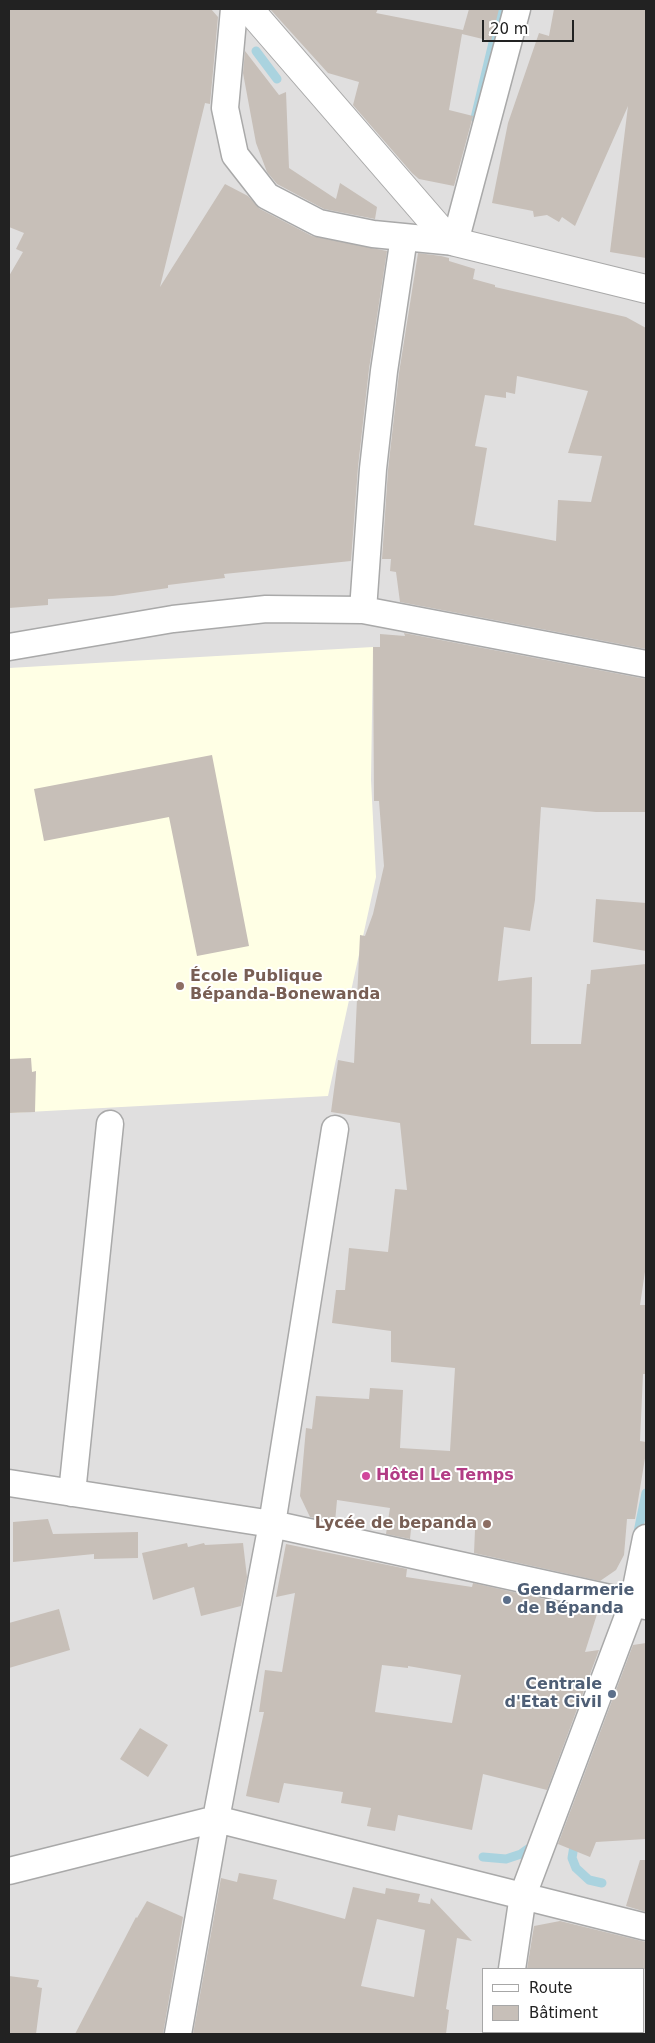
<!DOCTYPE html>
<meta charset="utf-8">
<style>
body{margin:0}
#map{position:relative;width:655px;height:2043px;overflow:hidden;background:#f2efe9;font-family:"DejaVu Sans",sans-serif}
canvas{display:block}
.frame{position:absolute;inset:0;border:10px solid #222;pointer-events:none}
.legend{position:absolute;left:482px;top:1968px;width:162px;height:65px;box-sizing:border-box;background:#fff;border:1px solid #a7a7a7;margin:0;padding:6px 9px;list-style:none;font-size:15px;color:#222}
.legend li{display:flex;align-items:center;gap:10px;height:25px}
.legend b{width:25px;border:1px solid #a7a7a7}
.scale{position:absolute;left:482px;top:20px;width:92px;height:22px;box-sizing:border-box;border:2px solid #222;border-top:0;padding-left:6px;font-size:15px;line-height:18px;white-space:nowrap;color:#222;-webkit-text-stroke:4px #fff;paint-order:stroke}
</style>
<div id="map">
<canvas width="655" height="2043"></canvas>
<div class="frame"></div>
<ul class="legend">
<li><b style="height:6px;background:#fff"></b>Route</li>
<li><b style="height:14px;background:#c7bfb8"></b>Bâtiment</li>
</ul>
<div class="scale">20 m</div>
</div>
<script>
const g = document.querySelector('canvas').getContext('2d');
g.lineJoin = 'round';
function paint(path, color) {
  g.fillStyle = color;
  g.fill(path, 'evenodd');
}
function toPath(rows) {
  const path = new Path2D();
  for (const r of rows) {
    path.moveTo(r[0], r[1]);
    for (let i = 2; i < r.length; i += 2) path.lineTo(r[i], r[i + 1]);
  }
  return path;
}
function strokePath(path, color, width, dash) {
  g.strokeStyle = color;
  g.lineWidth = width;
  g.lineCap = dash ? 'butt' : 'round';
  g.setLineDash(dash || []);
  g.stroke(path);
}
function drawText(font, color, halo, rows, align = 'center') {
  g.font = font + ' "DejaVu Sans",sans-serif';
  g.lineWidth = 4;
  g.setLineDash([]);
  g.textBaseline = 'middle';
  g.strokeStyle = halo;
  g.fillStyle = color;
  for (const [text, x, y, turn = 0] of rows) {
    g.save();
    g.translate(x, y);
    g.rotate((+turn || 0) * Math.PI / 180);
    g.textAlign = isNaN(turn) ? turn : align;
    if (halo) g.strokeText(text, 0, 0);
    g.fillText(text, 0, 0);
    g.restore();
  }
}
const residential = toPath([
 [9,9,646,9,646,2034,9,2034],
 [484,1969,644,1969,644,2032,484,2032]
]);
const education = toPath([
 [373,647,371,780,376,877,328,1096,9,1113,9,668]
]);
const stream = toPath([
 [256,51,277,79],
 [475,118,501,9],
 [637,1537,646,1493],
 [575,1840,572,1858,576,1868,589,1880,602,1883],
 [483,1857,506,1859,521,1854,528,1849],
 [531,2034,531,2032]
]);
const building = toPath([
 [9,9,211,9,218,17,210,104,205,103,160,287,225,184,248,196,260,209,312,236,387,251,369,369,358,467,351,561,224,574,225,578,168,585,168,588,113,596,48,599,48,605,9,608,9,276,23,252,16,249,24,233,9,227],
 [270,9,378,9,376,13,463,30,469,9,499,9,491,41,462,34,449,110,473,116,454,186,419,179,412,173,353,105,359,82,328,73],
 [554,9,646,9,646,258,610,252,628,106,575,226,562,217,559,222,547,215,534,217,533,211,492,203,508,123,539,33,549,36],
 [245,51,279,95,286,92,289,168,336,199,340,183,377,207,375,219,324,209,277,184,267,172,256,143,243,73],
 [418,253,441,256,449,258,449,261,475,269,473,279,495,285,495,287,626,317,646,328,646,649,400,602,396,572,390,571,391,559,382,559,388,470,399,373],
 [517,376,588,391,568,453,602,456,591,502,558,500,556,541,474,525,487,448,475,446,485,395,506,398,506,392,515,394],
 [404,633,646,679,646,812,596,812,541,807,535,900,530,931,504,927,498,981,532,977,531,1044,581,1044,587,984,590,984,591,970,646,964,646,1265,640,1305,646,1305,646,1374,643,1374,640,1441,646,1442,646,1452,635,1519,627,1519,624,1555,616,1570,600,1581,474,1553,475,1530,411,1529,410,1539,386,1534,390,1508,337,1500,335,1522,310,1517,300,1496,306,1428,312,1429,316,1396,369,1399,370,1388,403,1390,400,1448,450,1451,455,1368,391,1362,391,1331,332,1323,336,1290,345,1290,349,1248,388,1252,395,1189,407,1190,400,1123,331,1112,338,1060,354,1063,360,935,365,936,373,914,384,866,379,801,374,801,373,647,380,647,380,634,405,636],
 [212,755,249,946,197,956,169,817,44,841,34,789],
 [596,899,646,903,646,951,593,942],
 [31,1058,32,1072,36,1071,35,1112,9,1113,9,1059],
 [48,1519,53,1534,138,1532,138,1558,94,1559,94,1554,13,1562,13,1522],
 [187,1543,188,1547,204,1543,205,1545,243,1543,247,1577,241,1606,201,1616,194,1587,153,1600,142,1553],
 [286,1544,407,1569,406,1577,472,1587,473,1583,598,1611,585,1652,599,1650,547,1790,483,1774,472,1830,398,1815,395,1831,367,1826,371,1808,341,1803,343,1792,284,1783,279,1803,246,1796,264,1712,259,1712,265,1670,282,1672,295,1593,276,1597],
 [382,1665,408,1668,408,1666,461,1675,452,1723,375,1712],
 [59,1609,70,1650,9,1668,9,1623],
 [646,1643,646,1839,596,1842,590,1857,558,1844,633,1645],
 [140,1728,168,1745,148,1777,120,1759],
 [640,1860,646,1860,646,1912,626,1906],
 [239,1873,277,1880,273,1899,345,1919,353,1887,385,1894,386,1888,420,1894,418,1902,430,1904,431,1898,472,1941,457,1938,446,2009,449,2010,446,2034,193,2034,221,1878,237,1882],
 [377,1919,425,1930,414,1997,361,1986],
 [147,1901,183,1917,163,2034,75,2034,136,1917,137,1918],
 [560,1921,646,1942,646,1969,527,1969,534,1926],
 [9,1976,39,1980,37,1987,42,1988,36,2034,9,2034]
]);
const minor = toPath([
 [234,9,225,108,235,155,267,196,319,223,373,234,455,242,517,9],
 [363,610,373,469,384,371,404,237],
 [9,647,173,619,266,609,363,610,646,664],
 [9,1483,272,1524,646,1606],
 [72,1493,110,1124],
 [9,1871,216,1819,646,1927],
 [512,1969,523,1895,633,1603,646,1538],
 [178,2034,216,1819,272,1524,335,1129],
 [501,2034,502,2032]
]);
const tertiary = toPath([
 [249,9,442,232,455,242,646,289]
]);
const markers = [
 [180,986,5,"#8d6e63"],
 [366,1476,5,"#d1479c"],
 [487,1524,5,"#8d6e63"],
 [507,1600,5,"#5c6f8a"],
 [612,1694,5,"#5c6f8a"]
];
const educationNames = [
 ["École Publique",190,977],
 ["Bépanda-Bonewanda",190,995],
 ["Lycée de bepanda",477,1524,"right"]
];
const hotelNames = [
 ["Hôtel Le Temps",376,1476]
];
const serviceNames = [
 ["Gendarmerie",517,1591],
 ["de Bépanda",517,1609],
 ["Centrale",602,1685,"right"],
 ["d'Etat Civil",602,1703,"right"]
];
paint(residential, '#e0dfdf');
paint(education, '#ffffe5');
strokePath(stream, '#aad3df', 9);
paint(building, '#c7bfb8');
strokePath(minor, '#a9a9a9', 29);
strokePath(tertiary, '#a9a9a9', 30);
strokePath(minor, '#fff', 26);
strokePath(tertiary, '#fff', 28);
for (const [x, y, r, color] of markers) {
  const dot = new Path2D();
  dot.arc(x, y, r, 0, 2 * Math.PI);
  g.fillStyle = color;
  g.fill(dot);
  strokePath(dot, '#fff', 2);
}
drawText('bold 16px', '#785e54', '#fff', educationNames, 'left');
drawText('bold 16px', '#b23c85', '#fff', hotelNames, 'left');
drawText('bold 16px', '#4e5e75', '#fff', serviceNames, 'left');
</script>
